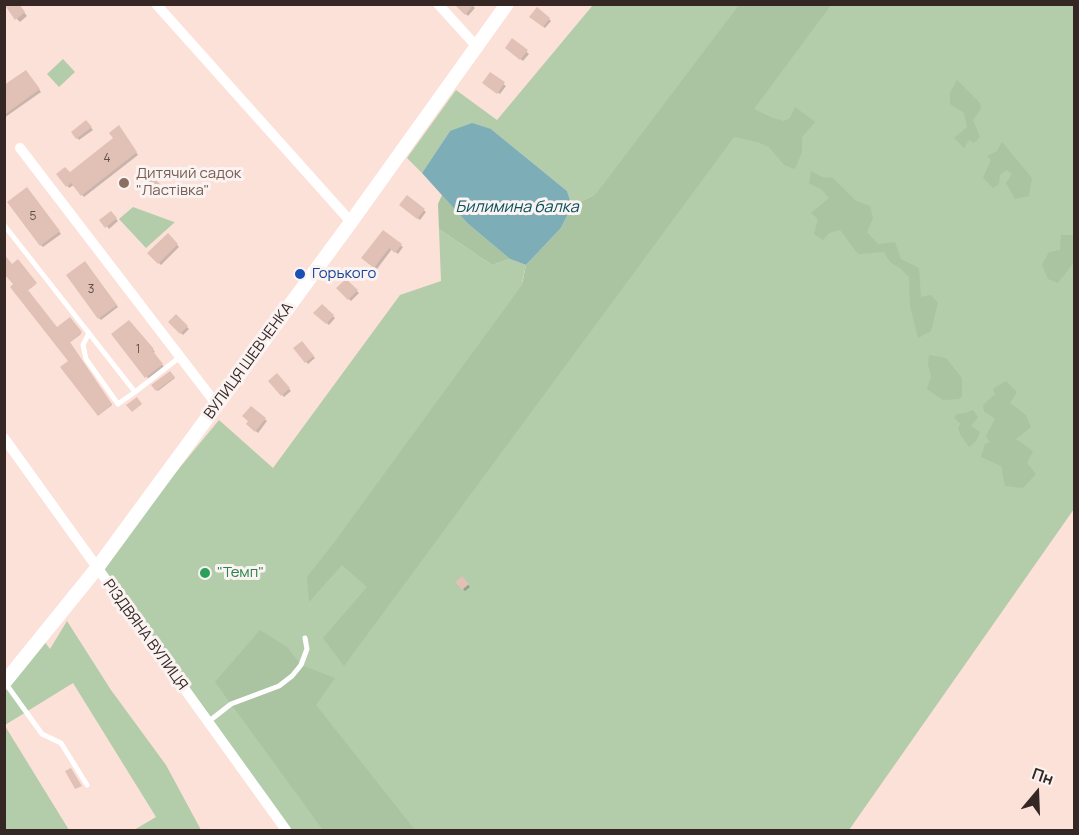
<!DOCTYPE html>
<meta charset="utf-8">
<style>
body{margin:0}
#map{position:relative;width:1079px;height:835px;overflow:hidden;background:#fce1d8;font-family:Manrope,sans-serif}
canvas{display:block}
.frame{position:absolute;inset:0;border:6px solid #352824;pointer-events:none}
.north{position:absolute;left:1007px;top:763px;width:60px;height:60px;-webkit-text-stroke:4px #faf3f1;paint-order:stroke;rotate:19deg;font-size:16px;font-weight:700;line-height:24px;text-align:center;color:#352824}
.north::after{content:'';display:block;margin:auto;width:21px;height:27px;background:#352824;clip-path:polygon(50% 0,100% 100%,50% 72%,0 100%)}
</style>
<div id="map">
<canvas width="1079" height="835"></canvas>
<div class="frame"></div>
<div class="north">Пн</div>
</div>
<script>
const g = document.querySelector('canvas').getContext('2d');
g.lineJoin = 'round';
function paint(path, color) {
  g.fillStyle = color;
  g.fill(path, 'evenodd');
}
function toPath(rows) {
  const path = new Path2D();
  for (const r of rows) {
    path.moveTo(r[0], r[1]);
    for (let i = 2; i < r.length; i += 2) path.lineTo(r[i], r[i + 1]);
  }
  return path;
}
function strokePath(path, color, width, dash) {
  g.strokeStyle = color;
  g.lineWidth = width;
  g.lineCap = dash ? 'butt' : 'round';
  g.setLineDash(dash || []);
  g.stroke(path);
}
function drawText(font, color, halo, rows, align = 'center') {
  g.font = font + ' Manrope,sans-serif';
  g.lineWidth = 6;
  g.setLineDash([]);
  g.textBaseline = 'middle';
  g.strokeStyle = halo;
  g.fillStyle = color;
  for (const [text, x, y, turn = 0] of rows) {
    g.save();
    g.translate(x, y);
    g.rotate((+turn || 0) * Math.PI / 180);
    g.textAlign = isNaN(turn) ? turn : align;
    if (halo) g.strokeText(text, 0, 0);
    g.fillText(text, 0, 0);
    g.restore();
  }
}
const green = toPath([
 [593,5,1074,5,1074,509,849,830,286,830,97,568,219,420,273,468,400,295,441,281,439,229,492,265,510,259,526,265,522,283,594,195,572,206,567,191,491,129,450,131,422,173,407,158,456,90,497,120],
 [63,59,75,72,59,87,47,74],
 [133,207,174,222,175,222,146,248,119,219],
 [67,621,111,690,166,765,201,830,134,830,156,817,73,683,5,725,5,683,41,637,50,649],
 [4,726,5,726,69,830,6,830,5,828]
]);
const forest = toPath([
 [739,5,831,5,754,109,773,118,784,121,790,118,795,107,815,122,802,137,802,152,795,169,784,165,769,147,757,142,734,137,344,666,323,638,367,587,342,565,309,602,307,577,333,544,522,285,526,265,561,228,572,206,596,194],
 [957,80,980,103,981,109,973,120,980,137,974,143,969,140,964,148,954,138,967,127,964,113,950,104,950,93],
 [1002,142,1032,178,1029,196,1015,199,1006,183,1012,174,1006,170,1000,175,999,184,993,188,983,178,991,160,987,156,997,151],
 [811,171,822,177,833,178,856,201,870,206,873,218,867,232,878,244,895,242,901,259,919,268,921,297,931,295,938,303,931,331,918,338,910,306,909,277,901,269,890,262,884,252,858,254,840,230,829,233,823,240,814,234,818,219,811,213,829,198,822,190,809,183],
 [442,195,467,223,510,259,492,265,439,229,438,204],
 [1061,235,1074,235,1074,262,1058,283,1048,279,1042,265,1049,252,1060,250],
 [929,355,946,358,962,378,962,396,959,399,943,400,927,389,931,376,928,364],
 [1006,381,1017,392,1010,403,1026,415,1031,427,1016,439,1033,451,1027,463,1036,474,1023,488,1005,486,1001,466,981,457,985,444,990,442,986,436,995,419,984,411,983,405,995,394,993,389],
 [973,410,978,417,971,426,980,432,976,441,969,447,960,434,958,427,961,424,954,418,956,414,966,413],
 [260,630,287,647,301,665,335,678,316,705,415,830,323,830,215,682]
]);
const water = toPath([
 [472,123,491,129,567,191,572,206,561,228,526,265,510,259,467,223,422,173,450,131]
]);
const shadow = toPath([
 [18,4,27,16,20,22,16,18],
 [456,4,471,4,475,8,468,16],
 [533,19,549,19,551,21,545,28],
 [513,40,529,54,523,61,509,50],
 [28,74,41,92,4,118,4,87],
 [490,74,506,86,500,94,486,84],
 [86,122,93,130,79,140,73,133],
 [119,127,138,155,84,197,74,185,69,188,58,174,70,174,116,138],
 [29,191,61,234,43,247,41,245],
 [407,197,426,212,420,220,403,207],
 [111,213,118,221,109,229,102,220],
 [383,232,403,247,398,254,392,249,377,269,365,260],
 [168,235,179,247,161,265,149,253],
 [18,261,36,284,27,291,57,329,70,319,81,334,69,343,112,405,99,415,62,368,70,362,15,284,12,266],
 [87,265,118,307,101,320,99,318],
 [346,281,359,293,351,301,338,288],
 [322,306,335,318,329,325,315,313],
 [176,316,189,329,183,335,170,322],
 [129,322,155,352,153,353,164,367,148,379],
 [302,343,315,358,308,364,295,349],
 [170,373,175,378,158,391,153,386],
 [277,375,291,391,284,397,270,381],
 [251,408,267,421,258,433,248,424,250,421],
 [462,578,470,587,465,591,457,583]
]);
const building = toPath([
 [4,4,19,4,25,12,15,20],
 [454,4,474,4,465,15],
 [537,7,550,18,543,27,529,17],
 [512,38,528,50,520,60,505,48],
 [26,70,40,89,4,115,4,85],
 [490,72,505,82,497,94,482,83],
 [86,120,92,127,76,139,71,132],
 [119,125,137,152,81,196,71,183,66,187,56,174,65,167,70,172,113,138,109,133],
 [152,176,160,184,154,190,146,181],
 [27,187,60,231,40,246,7,202],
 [407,195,425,209,417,219,399,205],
 [111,211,117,218,105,228,99,220],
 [383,230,402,244,395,253,389,248,374,268,361,258],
 [168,233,178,244,158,264,147,253],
 [4,254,12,264,18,259,37,283,28,290,57,327,70,317,82,332,70,342,112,404,98,416,60,367,68,361,10,287,13,284,4,274],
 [85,261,117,305,98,319,66,275],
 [346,279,358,290,348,300,336,288],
 [322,304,334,315,326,324,313,313],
 [176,314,188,326,180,334,168,322],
 [129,320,154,349,152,350,163,364,145,378,111,334],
 [302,341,314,356,305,363,293,348],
 [170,371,175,377,156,391,151,385],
 [277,373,290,388,281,396,268,381],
 [137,397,142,404,132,412,126,405],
 [251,406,266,418,255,432,246,424,248,421,242,416],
 [462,576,469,584,462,590,455,582],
 [71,768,82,786,75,789,65,771]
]);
const service = toPath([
 [4,225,135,392,180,357],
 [89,333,83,345,86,359,118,404,135,392],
 [6,684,42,734,61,743,87,785],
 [208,722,231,704,279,686,292,676,301,665,307,649,305,638]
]);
const minor = toPath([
 [156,4,351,222],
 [438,4,478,48],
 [20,148,217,405],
 [4,438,286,830]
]);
const tertiary = toPath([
 [4,683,97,568,351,222,507,4]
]);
const markers = [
 [124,183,6,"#8d6e63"],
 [300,274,6,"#1a4fb4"],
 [205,573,6,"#2e9e5b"]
];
const numberNames = [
 ["4",107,159],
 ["5",33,217],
 ["3",91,290],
 ["1",138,350]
];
const educationNames = [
 ["Дитячий садок",136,174],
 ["\"Ластівка\"",136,191]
];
const transitNames = [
 ["Горького",312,274]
];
const streetNames = [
 ["ВУЛИЦЯ ШЕВЧЕНКА",249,361,-54],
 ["РІЗДВЯНА ВУЛИЦЯ",145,635,54]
];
const leisureNames = [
 ["\"Темп\"",217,573]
];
const waterNames = [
 ["Билимина балка",517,208]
];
paint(green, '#b3ccaa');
paint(forest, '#aac3a1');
paint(water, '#7daeb8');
paint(shadow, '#0003');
paint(building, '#e1c1b6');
strokePath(service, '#fff', 5);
strokePath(minor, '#fff', 10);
strokePath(tertiary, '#fff', 14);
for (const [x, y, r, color] of markers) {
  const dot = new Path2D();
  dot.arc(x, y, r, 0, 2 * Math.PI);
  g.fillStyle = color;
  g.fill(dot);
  strokePath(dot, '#faf3f1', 2);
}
drawText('12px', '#604e48', null, numberNames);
drawText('15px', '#785e54', '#faf3f1', educationNames, 'left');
drawText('15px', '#164399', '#faf3f1', transitNames, 'left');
drawText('15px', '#352824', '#faf3f1', streetNames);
drawText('15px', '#27864d', '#faf3f1', leisureNames, 'left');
drawText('italic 16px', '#07515d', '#faf3f1', waterNames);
</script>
